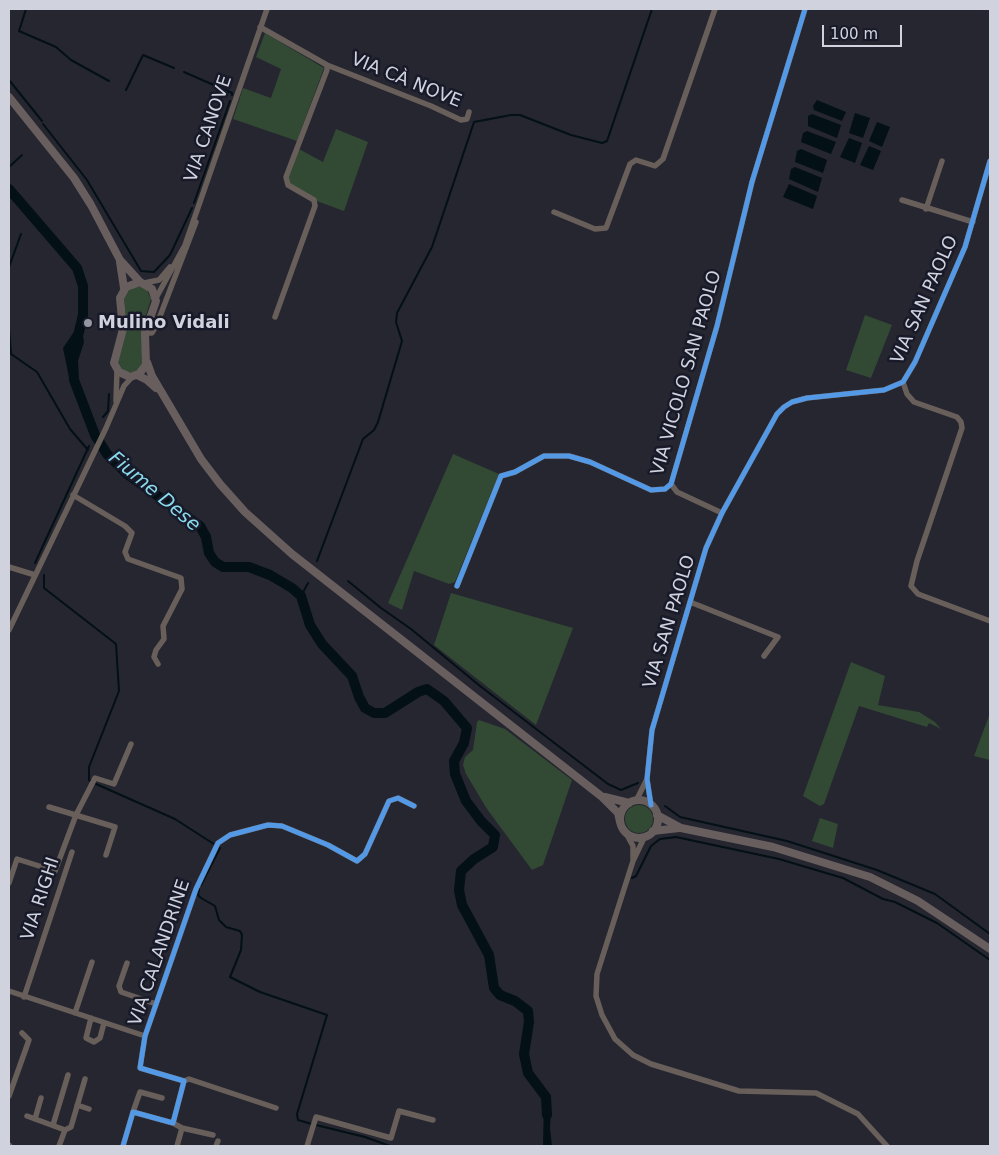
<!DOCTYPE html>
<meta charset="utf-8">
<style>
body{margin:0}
#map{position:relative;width:999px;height:1155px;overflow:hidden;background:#252630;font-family:"DejaVu Sans",sans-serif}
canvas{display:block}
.frame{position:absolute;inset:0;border:10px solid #d0d2dd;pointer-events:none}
.scale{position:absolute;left:822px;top:25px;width:80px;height:22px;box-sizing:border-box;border:2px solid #d0d2dd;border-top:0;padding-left:6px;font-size:15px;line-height:18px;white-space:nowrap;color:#d0d2dd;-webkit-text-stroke:4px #181a2a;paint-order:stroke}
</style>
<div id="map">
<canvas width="999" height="1155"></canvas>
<div class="frame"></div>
<div class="scale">100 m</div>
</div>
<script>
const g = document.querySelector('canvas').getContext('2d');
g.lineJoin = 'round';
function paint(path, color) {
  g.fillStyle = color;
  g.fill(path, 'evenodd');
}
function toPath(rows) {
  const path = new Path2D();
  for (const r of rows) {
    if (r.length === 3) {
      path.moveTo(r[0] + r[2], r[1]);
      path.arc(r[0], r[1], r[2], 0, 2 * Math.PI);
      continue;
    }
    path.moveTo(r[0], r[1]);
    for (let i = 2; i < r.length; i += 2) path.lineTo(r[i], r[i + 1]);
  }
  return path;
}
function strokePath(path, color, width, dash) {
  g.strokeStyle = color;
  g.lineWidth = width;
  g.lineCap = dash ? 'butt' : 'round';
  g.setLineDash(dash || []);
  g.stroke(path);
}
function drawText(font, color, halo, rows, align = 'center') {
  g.font = font + ' "DejaVu Sans",sans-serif';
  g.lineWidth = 5;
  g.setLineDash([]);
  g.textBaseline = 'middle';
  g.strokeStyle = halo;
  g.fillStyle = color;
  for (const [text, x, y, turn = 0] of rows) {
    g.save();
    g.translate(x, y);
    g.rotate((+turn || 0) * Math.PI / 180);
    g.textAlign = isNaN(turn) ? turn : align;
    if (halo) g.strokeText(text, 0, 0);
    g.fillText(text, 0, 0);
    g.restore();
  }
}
const green = toPath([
 [265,33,324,68,297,141,233,119,243,88,271,98,281,69,256,57],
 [336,129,368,142,344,211,314,200,290,187,286,177,297,148,323,162],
 [139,286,147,290,151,299,142,328,142,365,137,371,132,373,123,371,118,361,127,328,124,298,129,289],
 [865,315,892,325,871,378,846,370],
 [453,454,499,474,455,582,449,584,414,571,402,610,388,603],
 [451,593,573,628,536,725,434,645],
 [851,662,885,676,878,705,919,712,935,722,941,729,929,723,927,727,859,706,824,804,820,806,803,796],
 [990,713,990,760,974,756],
 [479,720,505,729,572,780,543,865,532,870,487,809,466,774,463,765,465,757,473,750,477,722],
 [639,819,14],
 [820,818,838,824,833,848,812,841]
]);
const water = toPath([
 [817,100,846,112,842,121,814,110,813,106],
 [855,113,870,118,863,138,849,133],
 [812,114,841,125,837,138,808,126,808,116],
 [877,122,890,127,882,147,869,141],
 [807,131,836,142,831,154,801,142,803,133],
 [849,138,862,143,855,163,840,157],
 [869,146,881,151,873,170,860,165],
 [801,149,827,160,823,173,795,162,797,151],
 [795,167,822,178,818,192,789,179,791,169],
 [789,184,817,196,813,209,783,197],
 [80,323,83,324,82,330,84,342,77,364,78,375,69,377,63,348],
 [551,1100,550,1129,552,1146,543,1146,544,1103]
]);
const stream = toPath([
 [26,9,19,31,56,47,71,60,109,81],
 [184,72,232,93,232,95],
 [9,80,42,121],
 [126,90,143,55,174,68],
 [43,124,87,180,141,271,154,272,170,255,192,208],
 [9,167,22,155],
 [194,203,230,101],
 [9,267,21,234],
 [9,328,11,354,37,372,70,429,88,450],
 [103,417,108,411,109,394],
 [317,561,363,439,374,430,378,422,402,341,396,322,397,313,432,247,474,122,511,115,520,115,571,135,602,143,607,141,652,9],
 [35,563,89,446],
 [44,575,44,588,116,644,119,691,89,767,89,780,91,781],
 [348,581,381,608,411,629,480,686,608,784,621,790,638,783],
 [301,596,308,583],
 [96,784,175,819,220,848,201,885],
 [665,806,680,817,787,841,877,870,935,894,990,934],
 [632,878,636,876,651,846,660,839,676,837,779,859,843,878,883,899,895,902,937,923,990,960],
 [199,889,198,895,201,898,215,906,219,920,226,927,240,931,242,935,241,950,230,977,260,992,327,1015,297,1114,298,1120,312,1124],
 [316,1125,365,1137,390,1146]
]);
const river = toPath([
 [9,189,77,268,83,286,83,315,78,336],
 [73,362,74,380,95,435,107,454,127,474,200,526,206,537,209,553,215,562,223,567,249,567,270,575,292,588,301,596,310,625,322,644,352,676,359,697,365,708,374,713,385,713,418,692,427,689,444,701,467,728,464,743,454,761,455,774,466,801,481,821,495,835,493,847,474,859,461,871,459,890,462,905,489,955,494,988,500,995,515,1001,528,1011,529,1022,524,1054,528,1073,546,1097,547,1115]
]);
const minor = toPath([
 [260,27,327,65,431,106,461,120,467,119,469,112],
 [902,200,973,222],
 [926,209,942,161],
 [554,212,595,229,606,228,630,164,636,160,655,166,663,159,715,9],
 [144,283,159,280,170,267],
 [156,298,185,245,267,9],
 [275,317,315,206,314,200,288,185,286,177,327,70,327,65],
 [145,333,152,333,157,324,196,222],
 [903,382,907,394,914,402,957,417,961,422,962,428,917,561,911,586,918,594,990,621],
 [116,401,117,370],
 [671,484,677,492,722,513],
 [73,495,125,526,132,533,125,552,128,559,181,578,182,589,163,626,164,639,156,650,154,657,158,664],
 [9,567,35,575],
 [457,586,501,476,515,472,544,456,569,456,590,462,651,490,665,489,671,484,717,326,752,182,805,9],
 [690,602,778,637,764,656],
 [9,630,106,428,124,386,133,376],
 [636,801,647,779],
 [651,805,647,779,652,730,706,548,722,513,777,414,784,407,792,402,807,398,884,390,903,382,915,362,965,247,990,161],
 [49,807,115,827,106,855],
 [627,835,633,846,633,859],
 [644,838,633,861,597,974,596,996,602,1015,615,1039,633,1055,651,1064,739,1091,816,1093,858,1114,887,1146],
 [9,883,17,859,55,871,76,815,95,778,114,784,131,744],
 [127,963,119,986,121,992,156,1004],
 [9,991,145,1036],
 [24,997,72,852],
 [75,1013,92,962],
 [91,1018,86,1038,94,1042,100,1038,104,1023],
 [184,1081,189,1079,276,1108],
 [9,1096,29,1040,22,1033],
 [77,1105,89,1109],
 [133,1112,140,1092,162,1098],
 [27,1116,65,1130,59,1146],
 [35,1119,41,1098],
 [173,1123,182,1128,177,1146],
 [53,1125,68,1075],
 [182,1128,213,1135],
 [65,1130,71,1127,85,1079],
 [9,1145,10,1146],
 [123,1146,133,1112,173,1123,184,1081,140,1068,145,1036,196,889,218,843,230,835,268,825,282,826,328,845,357,861,365,854,389,801,398,798,414,806],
 [216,1146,218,1141],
 [307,1146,316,1117,391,1138,399,1111,433,1120]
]);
const major = toPath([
 [9,97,74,178,91,205,120,260,140,282],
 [120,262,124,288],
 [140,282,152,289,156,301,145,333,146,365,139,374,130,377,119,372,114,363,123,329,120,298,126,287,140,282],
 [147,362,152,376,201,459,220,484,245,512,292,554,601,796,618,813,620,822],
 [137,375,147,380,156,388],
 [605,797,629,803],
 [639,819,19],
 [657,815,681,828,773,847,870,877,918,901,990,949],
 [653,831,679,828]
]);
const cycleway = toPath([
 [457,586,501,476,515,472,544,456,569,456,590,462,651,490,665,489,671,484,717,326,752,182,805,9],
 [651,805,647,779,652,730,706,548,722,513,777,414,784,407,792,402,807,398,884,390,903,382,915,362,965,247,990,161],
 [123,1146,133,1112,173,1123,184,1081,140,1068,145,1036,196,889,218,843,230,835,268,825,282,826,328,845,357,861,365,854,389,801,398,798,414,806]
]);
const markers = [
 [88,323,5,"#9496a0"]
];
const streetNames = [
 ["VIA CÀ NOVE",406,81,22],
 ["VIA CANOVE",209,129,-71],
 ["VIA SAN PAOLO",925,300,-66],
 ["VIA VICOLO SAN PAOLO",687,373,-74],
 ["VIA SAN PAOLO",670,622,-73],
 ["VIA RIGHI",41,899,-72],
 ["VIA CALANDRINE",160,953,-71]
];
const poiNames = [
 ["Mulino Vidali",98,323]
];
const waterNames = [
 ["Fiume Dese",154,492,40]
];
paint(green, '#324934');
paint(water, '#031015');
strokePath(stream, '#031015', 2);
strokePath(river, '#031015', 10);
strokePath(minor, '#685e5a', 5.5);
strokePath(major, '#685e5e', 8);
strokePath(cycleway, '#5399e6', 5);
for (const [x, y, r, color] of markers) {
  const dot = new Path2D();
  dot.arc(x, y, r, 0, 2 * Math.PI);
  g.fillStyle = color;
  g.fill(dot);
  strokePath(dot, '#181a2a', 2);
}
drawText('18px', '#d0d2dd', '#181a2a', streetNames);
drawText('bold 18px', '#d0d2dd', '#181a2a', poiNames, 'left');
drawText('italic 19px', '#89daeb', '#181a2a', waterNames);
</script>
